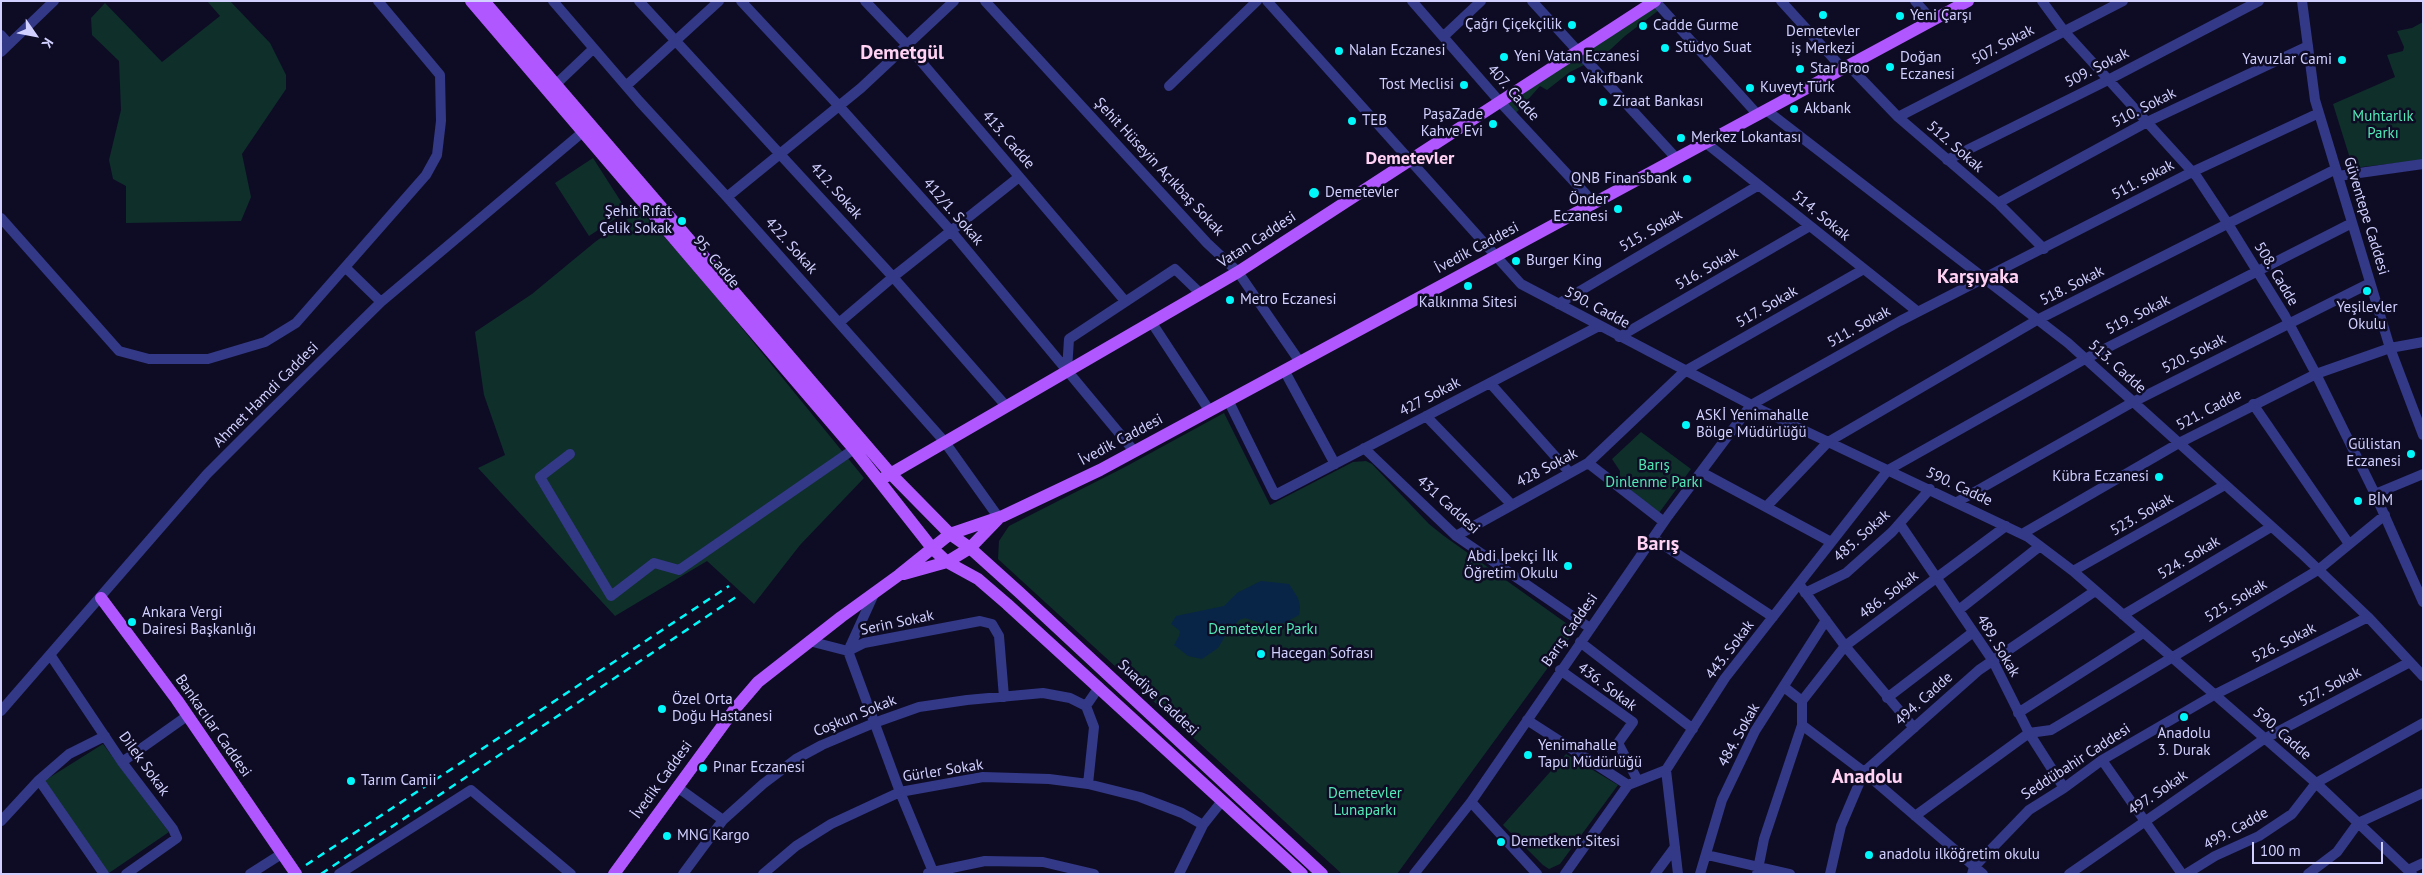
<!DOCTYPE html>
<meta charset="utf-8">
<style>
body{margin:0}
#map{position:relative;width:2424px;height:875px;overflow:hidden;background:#0e0c24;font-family:"PT Sans",sans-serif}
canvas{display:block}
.frame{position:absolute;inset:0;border:2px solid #d1d0ff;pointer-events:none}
.north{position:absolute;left:10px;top:10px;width:50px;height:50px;-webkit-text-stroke:4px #0e0c24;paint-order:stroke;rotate:123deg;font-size:14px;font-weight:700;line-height:20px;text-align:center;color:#d1d0ff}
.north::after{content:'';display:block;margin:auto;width:18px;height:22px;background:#d1d0ff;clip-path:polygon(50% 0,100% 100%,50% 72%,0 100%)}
.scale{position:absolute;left:2252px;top:842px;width:131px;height:22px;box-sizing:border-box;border:2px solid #d1d0ff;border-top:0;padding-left:6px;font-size:15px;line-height:18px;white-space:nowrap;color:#d1d0ff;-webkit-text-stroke:4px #0e0c24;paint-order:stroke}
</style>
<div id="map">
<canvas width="2424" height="875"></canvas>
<div class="frame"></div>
<div class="north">K</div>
<div class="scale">100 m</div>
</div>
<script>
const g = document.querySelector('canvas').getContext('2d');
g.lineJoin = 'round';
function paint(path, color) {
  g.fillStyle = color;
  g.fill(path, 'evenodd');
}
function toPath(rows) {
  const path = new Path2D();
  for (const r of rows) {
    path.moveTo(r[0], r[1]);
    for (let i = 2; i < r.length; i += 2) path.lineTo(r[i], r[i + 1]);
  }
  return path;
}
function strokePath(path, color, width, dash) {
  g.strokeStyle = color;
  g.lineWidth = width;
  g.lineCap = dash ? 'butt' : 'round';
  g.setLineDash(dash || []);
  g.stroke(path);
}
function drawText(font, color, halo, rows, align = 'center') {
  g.font = font + ' "PT Sans",sans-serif';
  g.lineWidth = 5;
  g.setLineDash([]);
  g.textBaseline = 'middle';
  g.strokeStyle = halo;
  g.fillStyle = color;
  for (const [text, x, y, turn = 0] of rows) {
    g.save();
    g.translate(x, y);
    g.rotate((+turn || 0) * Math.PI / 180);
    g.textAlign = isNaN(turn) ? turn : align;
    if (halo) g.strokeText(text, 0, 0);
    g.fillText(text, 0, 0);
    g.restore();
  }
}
const green = toPath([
 [207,1,230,1,270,43,286,75,286,89,242,154,251,197,241,221,126,223,126,186,113,179,109,160,121,110,119,61,92,35,91,18,105,3,162,62,220,16],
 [1654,6,1659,10,1625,36,1598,61,1586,49],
 [2423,22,2423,160,2353,168,2333,104,2395,77,2387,55,2403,51,2404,47,2397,31,2412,28],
 [1575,55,1584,65,1570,72,1547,90,1540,86,1516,113,1506,103],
 [593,158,627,211,589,236,555,183],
 [640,210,697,273,864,478,800,545,754,604,707,561,615,616,478,468,505,455,484,395,475,332,532,294,595,242],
 [1224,413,1270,505,1353,462,1366,461,1372,464,1429,524,1444,536,1573,628,1574,632,1397,874,1342,874,998,559,999,541,1009,526,1125,467],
 [1641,432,1691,469,1659,513,1619,481,1620,471,1612,459],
 [103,744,169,832,109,873,44,781],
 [1566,754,1618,785,1560,864,1549,869,1543,865,1503,825]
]);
const water = toPath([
 [1261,581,1289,584,1298,598,1300,607,1299,615,1284,623,1264,624,1245,618,1239,620,1227,633,1218,648,1202,659,1188,656,1174,645,1179,636,1180,631,1171,624,1176,616,1224,606,1237,593]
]);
const minor = toPath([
 [553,1,639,101,727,197,944,441,999,518],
 [639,1,893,277,1006,406],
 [741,1,839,106,951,231,1134,451],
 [865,1,907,45,1125,301],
 [985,1,1207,243,1238,272,1300,362],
 [1267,1,1521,284,1761,410,2028,537,2073,571,2316,783,2412,874],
 [1412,1,1500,102,1594,203],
 [1532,1,1676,158],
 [1655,1,1758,115],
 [1781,1,1843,69],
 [1915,1,1932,20],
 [2042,1,2064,31,2197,177,2228,224,2285,316,2316,374,2375,494,2423,602],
 [2302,1,2315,100,2390,348,2423,435],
 [1,35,9,44],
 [1444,36,1481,1],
 [1,52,54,1],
 [1849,66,1898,117,1998,203,2044,249],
 [626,86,719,1],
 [1169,86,1257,1],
 [552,88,593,49],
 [1766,110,2068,343,2301,553,2368,617,2423,676],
 [1898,117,2123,1],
 [1706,143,1918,312],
 [1947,160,2108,80,2259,1],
 [2338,176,2423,164],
 [727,197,861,88,954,1],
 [1998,203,2147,122,2308,46],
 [1,218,119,351,149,359,208,359,265,342,296,323,426,175,437,155,441,121,440,75,378,1],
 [346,268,381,302],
 [1558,304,1759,185],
 [840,322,893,277,1019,177],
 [1152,323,1209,410],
 [1619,337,1810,226],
 [1067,370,1069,339,1175,269,1201,294],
 [1284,370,1335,464],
 [1490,383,1570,473],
 [1228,400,1275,495,1599,326],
 [2253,404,2349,544],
 [1426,416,1511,504],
 [1364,448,1456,536,1590,628],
 [570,454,540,477,611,596,654,563,679,570,854,449],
 [1588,463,1664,522],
 [1701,472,1831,542],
 [2375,494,2423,474],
 [1957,502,2133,402,2370,283],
 [1766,507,1828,442,2037,320,2336,169],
 [1900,524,1993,661,2029,733,2064,788],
 [2022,534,2179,443,2316,374,2390,348,2423,342],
 [1456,536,1588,463,1685,371,1864,269],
 [1653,538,1773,617],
 [2073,571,2225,485],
 [1799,584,1845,646,1914,728],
 [1805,593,1846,573,1892,532,1930,489],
 [874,594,848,651,900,792,934,874],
 [1960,609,2040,546],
 [2123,615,2271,527],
 [809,641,848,651,864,643,980,621,992,624,999,636,1004,697],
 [1580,642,1693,729],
 [51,656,122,762,173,829,177,838,126,874],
 [1560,670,1633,722,1618,743,1638,781],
 [1784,687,1802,701],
 [1887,698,1972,633],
 [1802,701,1845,646,2006,526],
 [1802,701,1802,725,1864,772,1983,874],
 [1086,706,1094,727,1088,784],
 [1086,706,1099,687],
 [1,711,207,474,260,421,381,302,584,131],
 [2018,713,2143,633],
 [1527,720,1628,785],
 [2102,760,2182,874],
 [122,762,187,716],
 [39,780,104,874],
 [677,787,723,820],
 [1471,802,1537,874],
 [1915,816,2029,733,2051,730,2318,570,2385,515],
 [1,821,39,780,69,754,105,736],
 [2358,823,2423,793],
 [1707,855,1790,874],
 [2408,870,2423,863],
 [928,873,985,861,1043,862,1094,874],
 [250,874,283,853],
 [339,874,471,790,571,874],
 [683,874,723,820,763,784,796,759,822,745,874,723,919,707,967,700,1043,693,1070,698,1086,706],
 [763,874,796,846,831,824,900,792,983,777,1049,779,1088,784,1140,797,1182,813,1203,825],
 [1179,874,1203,825,1222,801],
 [1414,874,1471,802,1668,516,1751,405,1900,321,2192,172,2319,113],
 [1565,874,1628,785,1666,770],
 [1655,874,1675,847],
 [1678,874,1666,770,1725,678,1888,470,2085,359,2352,223],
 [1700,874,1722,800,1755,731,1826,620],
 [1757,874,1764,839,1802,725],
 [1830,874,1841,826,1864,772,1979,670,2095,591],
 [1972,874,1974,867,2029,810,2064,788,2102,760,2214,695,2368,617],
 [2069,874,2264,739,2410,662],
 [2186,874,2215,856,2259,836,2292,814,2316,783,2423,723],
 [2308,874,2337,852,2358,823]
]);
const major = toPath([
 [471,1,854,449,932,548,947,562,978,579,1007,604,1302,874],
 [484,1,890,473,950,534,970,548,1020,593,1322,874],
 [885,477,1238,272,1655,1],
 [904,574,947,562,970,548,998,519],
 [101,598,177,700,296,874],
 [614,874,734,710,758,682,841,617,899,575,950,534,1003,516,1100,470,1968,1]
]);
const rail = toPath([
 [306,865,729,586],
 [321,874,736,597]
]);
const markers = [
 [1823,15,5,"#00f8fb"],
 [1900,16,5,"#00f8fb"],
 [1572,25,5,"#00f8fb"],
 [1643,26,5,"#00f8fb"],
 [1665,48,5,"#00f8fb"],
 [1339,51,5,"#00f8fb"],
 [1504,57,5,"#00f8fb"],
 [2342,60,5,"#00f8fb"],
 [1890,67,5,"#00f8fb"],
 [1800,69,5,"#00f8fb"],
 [1571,79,5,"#00f8fb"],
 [1464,85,5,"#00f8fb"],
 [1750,88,5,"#00f8fb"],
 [1603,102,5,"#00f8fb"],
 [1794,109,5,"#00f8fb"],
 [1352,121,5,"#00f8fb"],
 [1493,124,5,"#00f8fb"],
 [1681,138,5,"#00f8fb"],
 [1687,179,5,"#00f8fb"],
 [1314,193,6,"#00f8fb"],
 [1618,209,5,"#00f8fb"],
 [682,221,5,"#00f8fb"],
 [1516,261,5,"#00f8fb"],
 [1468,286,5,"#00f8fb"],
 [2367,291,5,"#00f8fb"],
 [1230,300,5,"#00f8fb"],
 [1686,425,5,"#00f8fb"],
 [2411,454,5,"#00f8fb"],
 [2159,477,5,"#00f8fb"],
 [2358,501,5,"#00f8fb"],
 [1568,566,5,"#00f8fb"],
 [132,622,5,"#00f8fb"],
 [1261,654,5,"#00f8fb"],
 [662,709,5,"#00f8fb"],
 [2184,717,5,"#00f8fb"],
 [1528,755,5,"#00f8fb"],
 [703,768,5,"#00f8fb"],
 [351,781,5,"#00f8fb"],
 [667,836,5,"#00f8fb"],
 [1501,842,5,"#00f8fb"],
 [1869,855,5,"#00f8fb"]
];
const poiNames = [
 ["Yeni Çarşı",1910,16],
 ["Çağrı Çiçekçilik",1562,25,"right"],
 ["Cadde Gurme",1653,26],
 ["Demetevler",1823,32,"center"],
 ["iş Merkezi",1823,49,"center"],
 ["Stüdyo Suat",1675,48],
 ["Nalan Eczanesi",1349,51],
 ["Yeni Vatan Eczanesi",1514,57],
 ["Doğan",1900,58],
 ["Eczanesi",1900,75],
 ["Yavuzlar Cami",2332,60,"right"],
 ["Star Broo",1810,69],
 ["Vakıfbank",1581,79],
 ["Tost Meclisi",1454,85,"right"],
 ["Kuveyt Türk",1760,88],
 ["Ziraat Bankası",1613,102],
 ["Akbank",1804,109],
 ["PaşaZade",1483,115,"right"],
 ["Kahve Evi",1483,132,"right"],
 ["TEB",1362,121],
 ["Merkez Lokantası",1691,138],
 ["QNB Finansbank",1677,179,"right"],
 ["Demetevler",1325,193],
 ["Önder",1608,200,"right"],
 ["Eczanesi",1608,217,"right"],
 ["Şehit Rıfat",672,212,"right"],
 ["Çelik Sokak",672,229,"right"],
 ["Burger King",1526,261],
 ["Metro Eczanesi",1240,300],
 ["Kalkınma Sitesi",1468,303,"center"],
 ["Yeşilevler",2367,308,"center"],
 ["Okulu",2367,325,"center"],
 ["ASKİ Yenimahalle",1696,416],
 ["Bölge Müdürlüğü",1696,433],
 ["Gülistan",2401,445,"right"],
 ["Eczanesi",2401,462,"right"],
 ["Kübra Eczanesi",2149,477,"right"],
 ["BİM",2368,501],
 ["Abdi İpekçi İlk",1558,557,"right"],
 ["Öğretim Okulu",1558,574,"right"],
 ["Ankara Vergi",142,613],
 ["Dairesi Başkanlığı",142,630],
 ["Hacegan Sofrası",1271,654],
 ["Özel Orta",672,700],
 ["Doğu Hastanesi",672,717],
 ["Anadolu",2184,734,"center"],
 ["3. Durak",2184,751,"center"],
 ["Yenimahalle",1538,746],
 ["Tapu Müdürlüğü",1538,763],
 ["Pınar Eczanesi",713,768],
 ["Tarım Camii",361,781],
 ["MNG Kargo",677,836],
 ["Demetkent Sitesi",1511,842],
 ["anadolu ilköğretim okulu",1879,855]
];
const streetNames = [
 ["507. Sokak",2003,45,-28],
 ["509. Sokak",2097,68,-27],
 ["407. Cadde",1513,93,48],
 ["510. Sokak",2144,108,-27],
 ["413. Cadde",1008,140,49],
 ["512. Sokak",1955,147,41],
 ["Şehit Hüseyin Açıkbaş Sokak",1159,167,47],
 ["511. sokak",2143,180,-28],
 ["412. Sokak",836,191,48],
 ["412/1. Sokak",953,212,49],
 ["514. Sokak",1821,216,39],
 ["Güventepe Caddesi",2366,216,73],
 ["515. Sokak",1651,231,-30],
 ["Vatan Caddesi",1257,240,-33],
 ["422. Sokak",791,246,48],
 ["İvedik Caddesi",1477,248,-28],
 ["95. Cadde",716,262,50],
 ["516. Sokak",1707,269,-30],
 ["508. Cadde",2276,274,59],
 ["518. Sokak",2072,286,-27],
 ["517. Sokak",1767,307,-30],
 ["590. Cadde",1597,308,28],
 ["519. Sokak",2138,315,-27],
 ["511. Sokak",1859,327,-29],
 ["520. Sokak",2194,354,-27],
 ["513. Cadde",2117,367,42],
 ["Ahmet Hamdi Caddesi",266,395,-45],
 ["427 Sokak",1430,397,-28],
 ["521. Cadde",2209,410,-28],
 ["İvedik Caddesi",1121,440,-28],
 ["428 Sokak",1547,468,-28],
 ["590. Cadde",1959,487,25],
 ["431 Caddesi",1448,505,42],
 ["523. Sokak",2142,515,-30],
 ["485. Sokak",1862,536,-42],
 ["524. Sokak",2189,558,-31],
 ["486. Sokak",1889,595,-37],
 ["525. Sokak",2236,601,-31],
 ["Serin Sokak",897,623,-12],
 ["Barış Caddesi",1570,630,-55],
 ["526. Sokak",2284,643,-27],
 ["489. Sokak",1998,646,59],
 ["443. Sokak",1730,650,-53],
 ["436. Sokak",1607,687,37],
 ["527. Sokak",2330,687,-28],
 ["Suadiye Caddesi",1158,698,43],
 ["494. Cadde",1924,699,-42],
 ["Coşkun Sokak",855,716,-22],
 ["Bankacılar Caddesi",213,726,55],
 ["590. Cadde",2282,734,41],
 ["484. Sokak",1739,735,-61],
 ["Seddübahir Caddesi",2076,762,-33],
 ["Dilek Sokak",144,764,54],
 ["Gürler Sokak",943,771,-9],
 ["İvedik Caddesi",662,780,-54],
 ["497. Sokak",2158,793,-34],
 ["499. Cadde",2236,829,-29]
];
const parkNames = [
 ["Muhtarlık",2383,117],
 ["Parkı",2383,134],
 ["Barış",1654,466],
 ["Dinlenme Parkı",1654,483],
 ["Demetevler Parkı",1263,630],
 ["Demetevler",1365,794],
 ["Lunaparkı",1365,811]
];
const quarterNames = [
 ["Demetevler",1410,159]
];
const districtNames = [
 ["Demetgül",902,53],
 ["Karşıyaka",1978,277],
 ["Barış",1658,544],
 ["Anadolu",1867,777]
];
paint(green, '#0f2f2b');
paint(water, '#082548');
strokePath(minor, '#333887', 10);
strokePath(major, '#b157ff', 12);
strokePath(rail, '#00f8fb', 2.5, [8, 6]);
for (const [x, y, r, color] of markers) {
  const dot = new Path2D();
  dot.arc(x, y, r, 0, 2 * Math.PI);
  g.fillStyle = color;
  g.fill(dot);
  strokePath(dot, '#0e0c24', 2);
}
drawText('15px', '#d1d0ff', '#0e0c24', poiNames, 'left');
drawText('15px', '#d1d0ff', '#0e0c24', streetNames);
drawText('15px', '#52e9b6', '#0e0c24', parkNames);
drawText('bold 18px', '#ffd2f3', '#0e0c24', quarterNames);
drawText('bold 20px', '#ffd2f3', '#0e0c24', districtNames);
</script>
